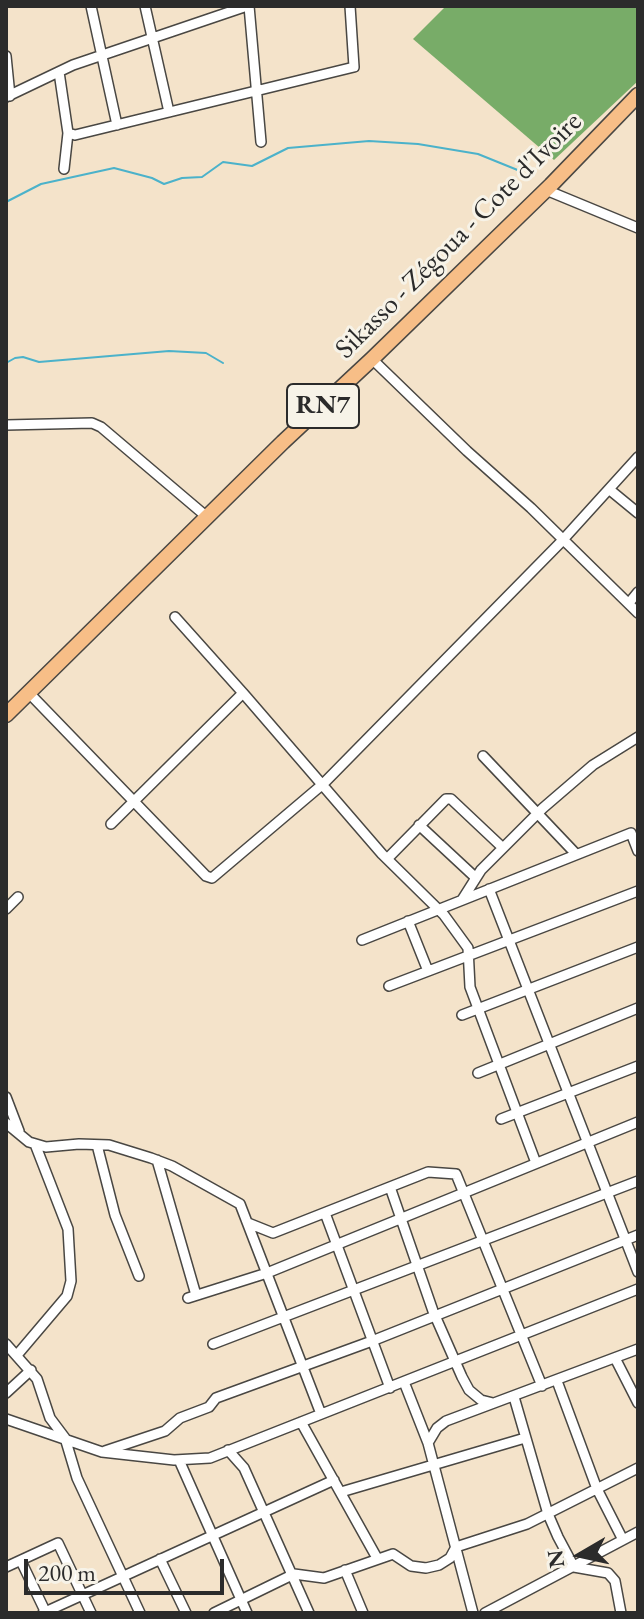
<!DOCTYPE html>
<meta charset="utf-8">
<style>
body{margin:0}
#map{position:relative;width:644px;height:1619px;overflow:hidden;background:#f4e3ca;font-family:"EB Garamond",serif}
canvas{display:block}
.frame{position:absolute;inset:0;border:8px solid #2b2b2b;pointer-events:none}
.north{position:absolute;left:540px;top:1515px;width:80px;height:80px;-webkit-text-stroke:6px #f7f3e8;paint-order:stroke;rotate:261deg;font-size:22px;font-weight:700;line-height:32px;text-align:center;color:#2b2b2b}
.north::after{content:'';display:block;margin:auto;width:28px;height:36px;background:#2b2b2b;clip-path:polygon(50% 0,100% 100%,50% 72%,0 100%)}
.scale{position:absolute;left:24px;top:1559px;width:200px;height:36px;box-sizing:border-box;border:4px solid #2b2b2b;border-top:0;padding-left:10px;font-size:24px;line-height:28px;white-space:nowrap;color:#2b2b2b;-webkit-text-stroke:6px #f7f3e8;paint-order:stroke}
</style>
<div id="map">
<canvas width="644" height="1619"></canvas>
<div class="frame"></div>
<div class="north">N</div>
<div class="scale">200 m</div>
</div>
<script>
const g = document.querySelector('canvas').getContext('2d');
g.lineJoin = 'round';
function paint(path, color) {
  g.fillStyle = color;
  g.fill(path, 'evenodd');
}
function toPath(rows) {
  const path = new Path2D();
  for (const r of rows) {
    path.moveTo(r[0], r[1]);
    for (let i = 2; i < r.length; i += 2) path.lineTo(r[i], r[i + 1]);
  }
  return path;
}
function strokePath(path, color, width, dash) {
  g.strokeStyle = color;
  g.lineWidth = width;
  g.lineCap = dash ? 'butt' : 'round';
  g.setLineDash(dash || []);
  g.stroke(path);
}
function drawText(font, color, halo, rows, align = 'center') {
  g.font = font + ' "EB Garamond",serif';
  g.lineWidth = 6;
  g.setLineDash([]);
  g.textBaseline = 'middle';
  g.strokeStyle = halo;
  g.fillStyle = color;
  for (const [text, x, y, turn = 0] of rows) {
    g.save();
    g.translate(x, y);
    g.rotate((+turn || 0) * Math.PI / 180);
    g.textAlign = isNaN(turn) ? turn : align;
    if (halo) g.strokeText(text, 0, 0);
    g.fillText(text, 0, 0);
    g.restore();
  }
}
const forest = toPath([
 [446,6,638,6,638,81,554,160,413,39]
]);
const stream = toPath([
 [6,202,41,184,114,168,152,178,164,184,182,178,202,177,223,162,252,166,288,148,369,141,418,144,478,154,520,171],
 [6,363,15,358,23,357,39,362,169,351,206,353,223,363]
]);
const minor = toPath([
 [91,6,117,125],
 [145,6,169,112],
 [249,6,261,142],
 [6,56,10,96],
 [59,72,68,133,64,169],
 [6,97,73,65,247,6],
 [68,133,75,135,354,67,350,6],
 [546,190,638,228],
 [372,359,467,451,531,508,638,613],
 [6,425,92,423,101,427,207,517],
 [610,490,638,513],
 [629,603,638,592],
 [175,617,243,693],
 [29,693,206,876,212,878,323,784,560,543,638,457],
 [483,756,576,854],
 [111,824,243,693,382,854,444,915,468,948,470,987,536,1163],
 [419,825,476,878],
 [387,859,446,799,451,799,503,848],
 [489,889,638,1272],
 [462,900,481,870,543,808,593,765,638,737],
 [6,909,18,897],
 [408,921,428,971],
 [362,940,631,833,638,851],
 [389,986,638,891],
 [462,1015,638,947],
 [478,1073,638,1008],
 [6,1097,19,1131],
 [501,1119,638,1066],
 [6,1123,29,1142,46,1147,79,1144,109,1145,151,1158,172,1166,240,1204,321,1414],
 [97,1145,115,1215,139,1276],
 [157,1160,196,1295],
 [390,1187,433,1311,462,1377,469,1390,481,1400,493,1403],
 [325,1213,390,1388],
 [248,1223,273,1233,428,1172,456,1174,542,1386],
 [188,1298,267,1273,638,1122],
 [6,1344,37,1379,50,1418,65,1438,77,1478,140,1613],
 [213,1344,638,1181],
 [17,1355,67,1296,71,1281,68,1229,35,1144],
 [615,1358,638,1403],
 [557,1381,597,1489,623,1540],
 [404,1382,428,1443,473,1613],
 [6,1393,31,1370],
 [514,1397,548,1514,558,1537,574,1567,608,1573,615,1581,621,1613],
 [6,1419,102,1452,174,1460,210,1458,638,1289],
 [301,1422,377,1558],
 [428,1443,437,1428,446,1421,638,1349],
 [228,1450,244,1468,309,1613],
 [105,1451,165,1431,180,1418,209,1407,216,1398,372,1341,638,1235],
 [179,1460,247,1613],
 [341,1492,525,1438],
 [160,1559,186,1613],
 [21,1561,46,1613],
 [6,1567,58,1543,91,1613],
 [345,1570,363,1613],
 [43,1613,334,1480],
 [214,1613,294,1574,324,1578,393,1554,411,1566,426,1568,439,1565,450,1558,456,1547,527,1524,638,1468],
 [485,1613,638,1532]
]);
const highway = toPath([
 [6,715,283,442,372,359,551,185,638,95]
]);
const shields = [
 [323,406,72]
];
const shieldNames = [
 ["RN7",323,406]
];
const streetNames = [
 ["Sikasso - Zégoua - Cote d'Ivoire",459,236,-45]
];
paint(forest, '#78ac68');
strokePath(stream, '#4bb2ca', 2);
strokePath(minor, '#494743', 12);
strokePath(highway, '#494743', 17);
strokePath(minor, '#fff', 9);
strokePath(highway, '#f7be87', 14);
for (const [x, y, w] of shields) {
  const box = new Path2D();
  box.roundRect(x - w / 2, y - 22, w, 44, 6);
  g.fillStyle = '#f7f3e8';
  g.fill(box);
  strokePath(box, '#2b2b2b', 2);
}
drawText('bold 26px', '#2b2b2b', null, shieldNames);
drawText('28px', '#2b2b2b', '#f7f3e8', streetNames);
</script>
